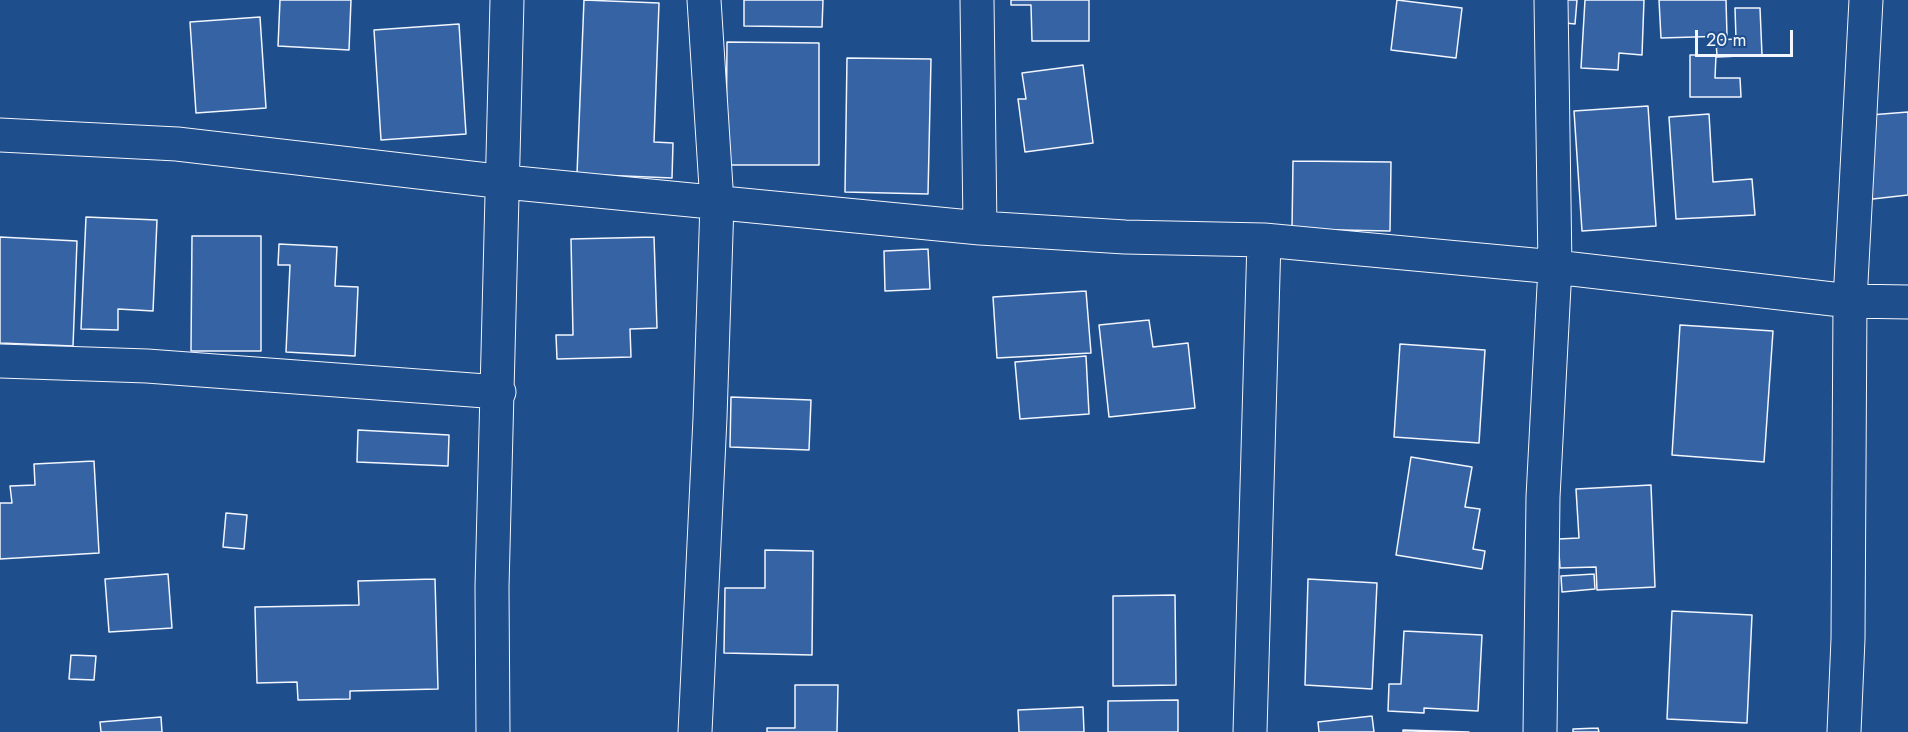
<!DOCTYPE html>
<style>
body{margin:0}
#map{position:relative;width:1908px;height:732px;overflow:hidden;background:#1f4e8c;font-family:Jost,sans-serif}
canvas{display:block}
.scale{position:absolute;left:1695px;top:30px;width:98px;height:27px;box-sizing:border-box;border:3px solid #f2f6ff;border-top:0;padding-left:8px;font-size:18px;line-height:21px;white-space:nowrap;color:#f2f6ff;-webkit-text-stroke:4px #1f4e8c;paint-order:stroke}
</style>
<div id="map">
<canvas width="1908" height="732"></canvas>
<div class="scale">20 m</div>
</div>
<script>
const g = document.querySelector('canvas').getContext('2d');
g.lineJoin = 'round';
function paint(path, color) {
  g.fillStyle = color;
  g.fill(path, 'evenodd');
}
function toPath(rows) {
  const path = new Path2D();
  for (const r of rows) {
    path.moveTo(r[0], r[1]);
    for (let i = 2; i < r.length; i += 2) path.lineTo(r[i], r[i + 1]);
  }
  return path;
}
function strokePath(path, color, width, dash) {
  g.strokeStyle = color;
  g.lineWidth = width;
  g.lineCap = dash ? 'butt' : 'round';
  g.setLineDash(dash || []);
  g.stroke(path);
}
const building = toPath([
 [280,0,351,0,349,50,278,46,280,0],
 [584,0,659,3,654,142,673,143,672,178,577,174,584,0],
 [744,0,823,0,822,27,744,26,744,0],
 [1011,0,1089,0,1089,41,1032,41,1031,5,1011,5,1011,0],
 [1397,0,1462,8,1456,58,1391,50,1397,0],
 [1558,0,1577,0,1575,24,1556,22,1558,0],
 [1585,0,1644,0,1642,55,1619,53,1618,70,1581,68,1585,0],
 [1659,0,1726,0,1727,36,1661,38,1659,0],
 [1735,8,1760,8,1762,55,1717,57,1716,40,1736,39,1735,8],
 [260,17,266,108,196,113,190,22,260,17],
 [459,24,466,134,381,140,374,30,459,24],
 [727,42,819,43,819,165,726,165,727,42],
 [1690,55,1716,55,1715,78,1740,78,1741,97,1690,97,1690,55],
 [847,58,931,59,928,194,845,192,847,58],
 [1083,65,1093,143,1025,152,1018,99,1026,99,1022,73,1083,65],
 [1648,106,1656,226,1582,231,1574,111,1648,106],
 [1908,112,1908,195,1855,201,1870,115,1908,112],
 [1709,114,1713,182,1752,179,1755,215,1676,219,1669,117,1709,114],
 [1293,161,1391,162,1390,231,1292,229,1293,161],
 [86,217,157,220,153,311,118,309,118,330,81,329,86,217],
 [192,236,261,236,261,351,191,351,192,236],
 [0,237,77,241,73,346,0,343,0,237],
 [654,237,657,328,630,329,631,357,557,359,556,335,573,335,571,239,654,237],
 [279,244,337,247,335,286,358,287,355,356,286,352,290,265,278,265,279,244],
 [928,249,930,289,885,291,884,251,928,249],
 [1086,291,1091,353,997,358,993,297,1086,291],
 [1149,320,1153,347,1188,343,1195,408,1109,417,1099,325,1149,320],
 [1680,325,1773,331,1764,462,1672,455,1680,325],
 [1400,344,1485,350,1479,443,1394,437,1400,344],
 [1086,356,1089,414,1020,419,1015,362,1086,356],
 [731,397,811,400,809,450,730,447,731,397],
 [358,430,449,435,448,466,357,462,358,430],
 [1411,457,1472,467,1465,507,1480,509,1473,549,1485,551,1482,569,1396,555,1411,457],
 [94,461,99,553,0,559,0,503,12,503,10,486,35,485,34,464,94,461],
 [1651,485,1655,587,1597,590,1596,567,1560,568,1558,539,1579,538,1576,489,1651,485],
 [226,513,247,515,244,549,223,547,226,513],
 [765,550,813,551,812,655,724,653,725,588,765,588,765,550],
 [168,574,172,628,109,632,105,579,168,574],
 [1594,574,1595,589,1562,592,1561,576,1594,574],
 [435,579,438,689,350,691,350,699,298,700,297,682,257,683,255,607,359,605,358,581,435,579],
 [1308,579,1377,583,1372,689,1305,685,1308,579],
 [1175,595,1176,685,1113,686,1113,596,1175,595],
 [1672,611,1752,615,1747,723,1667,719,1672,611],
 [1404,631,1482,635,1478,711,1424,708,1424,713,1388,711,1389,684,1401,684,1404,631],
 [71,655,96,656,94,680,69,679,71,655],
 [795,685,838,685,837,732,767,732,767,728,795,728,795,685],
 [1178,700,1178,732,1108,732,1108,701,1178,700],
 [1083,707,1084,732,1019,732,1018,710,1083,707],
 [1372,716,1374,732,1319,732,1318,722,1372,716],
 [161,717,162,732,101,732,100,722,161,717],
 [1598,728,1599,732,1573,732,1573,729,1598,728],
 [1403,730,1469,732,1403,732,1403,730]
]);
const minor = toPath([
 [977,0,980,228],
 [0,135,177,144,505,182,980,228,1125,237,1264,240,1555,267,1850,301,1908,302],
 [0,361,147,366,499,392],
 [493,732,492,587,507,0],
 [695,732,710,418,717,203,704,0],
 [1250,732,1264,240],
 [1540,732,1543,497,1555,267,1551,0],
 [1844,732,1848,639,1850,301,1866,0]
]);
paint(building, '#3563a3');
strokePath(building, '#f2f6ff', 1.5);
strokePath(minor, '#f2f6ff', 35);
strokePath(minor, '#1f4e8c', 33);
</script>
